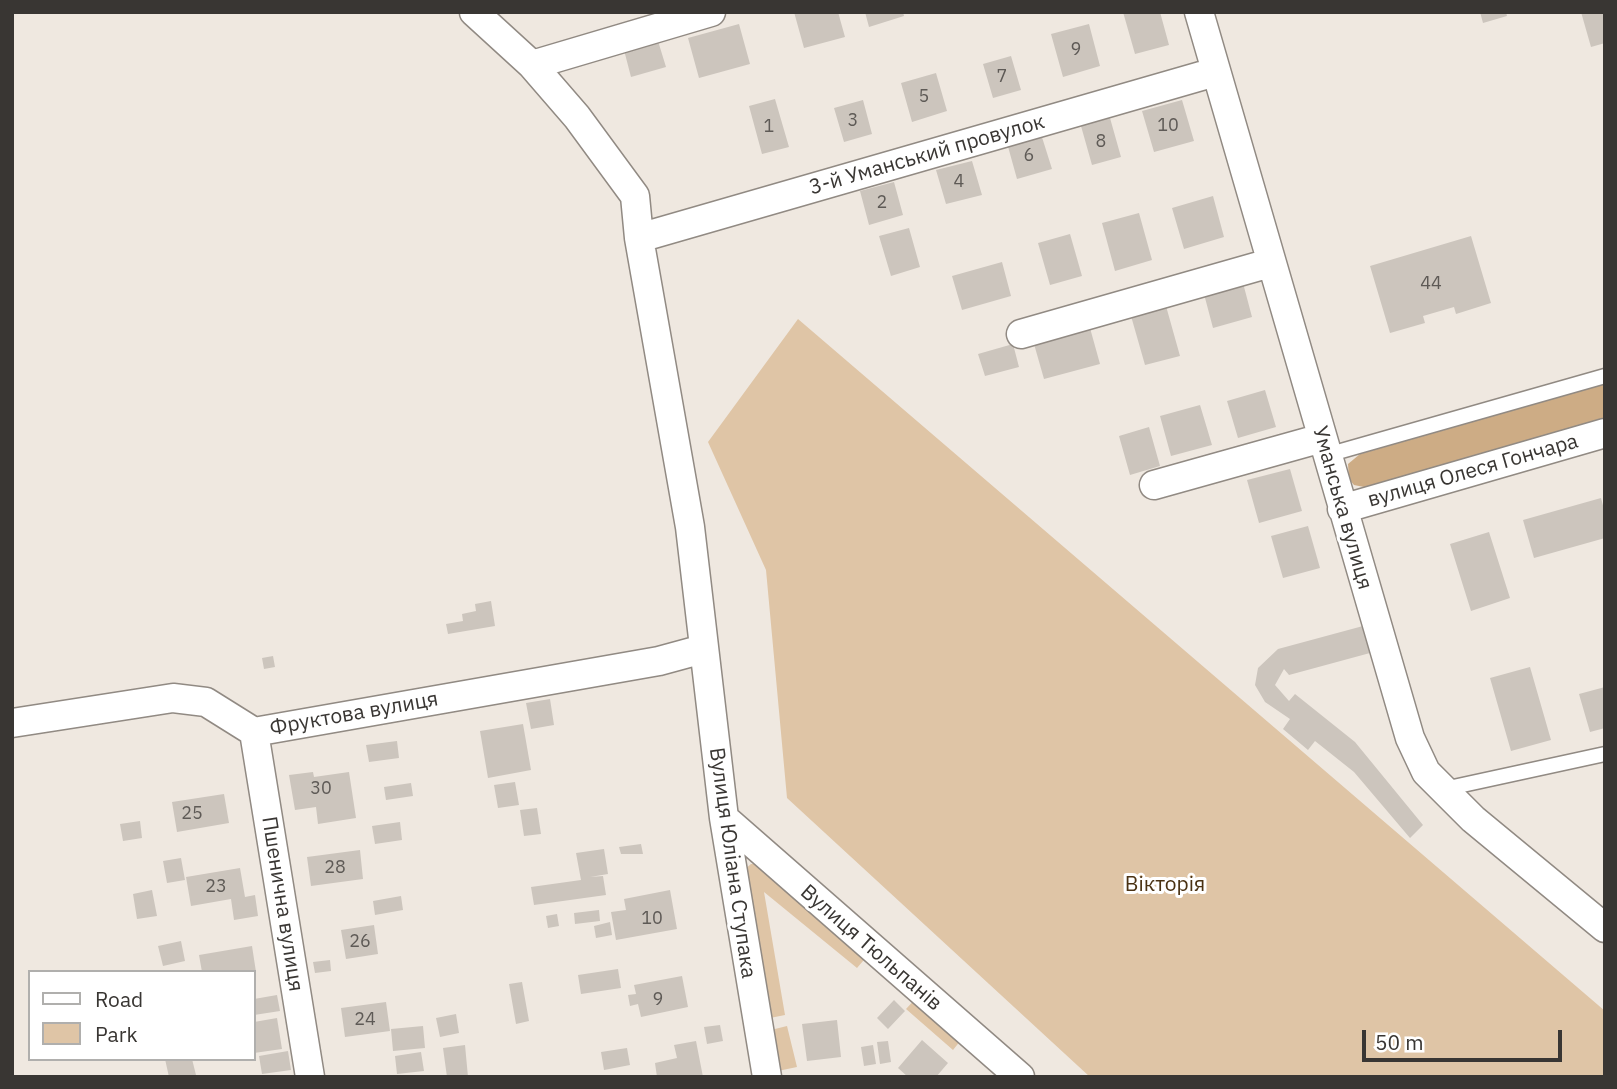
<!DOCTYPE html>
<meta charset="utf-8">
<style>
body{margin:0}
#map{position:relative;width:1617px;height:1089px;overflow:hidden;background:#efe8e0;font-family:"IBM Plex Sans",sans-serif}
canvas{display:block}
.frame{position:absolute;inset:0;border:14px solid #393633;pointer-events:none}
.legend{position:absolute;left:28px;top:970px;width:228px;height:91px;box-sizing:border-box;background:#fff;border:2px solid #b0afad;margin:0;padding:9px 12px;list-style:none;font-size:21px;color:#393633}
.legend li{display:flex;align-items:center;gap:14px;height:35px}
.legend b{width:35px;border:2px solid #b0afad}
.scale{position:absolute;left:1362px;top:1030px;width:200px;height:32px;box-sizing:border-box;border:4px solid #393633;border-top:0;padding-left:9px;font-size:21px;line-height:24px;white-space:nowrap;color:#393633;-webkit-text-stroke:5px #fff;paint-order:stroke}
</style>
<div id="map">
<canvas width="1617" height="1089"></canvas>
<div class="frame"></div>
<ul class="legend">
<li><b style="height:9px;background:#fff"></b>Road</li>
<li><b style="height:19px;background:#dfc5a6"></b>Park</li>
</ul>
<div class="scale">50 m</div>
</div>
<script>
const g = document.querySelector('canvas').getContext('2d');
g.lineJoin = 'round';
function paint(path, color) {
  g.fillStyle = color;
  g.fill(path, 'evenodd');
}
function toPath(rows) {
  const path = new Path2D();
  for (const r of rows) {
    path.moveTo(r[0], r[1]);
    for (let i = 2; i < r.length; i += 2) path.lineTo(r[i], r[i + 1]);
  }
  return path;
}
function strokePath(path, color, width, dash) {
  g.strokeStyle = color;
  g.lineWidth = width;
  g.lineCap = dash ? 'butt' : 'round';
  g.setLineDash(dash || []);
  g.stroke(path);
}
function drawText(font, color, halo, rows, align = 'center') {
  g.font = font + ' "IBM Plex Sans",sans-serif';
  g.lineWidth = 6;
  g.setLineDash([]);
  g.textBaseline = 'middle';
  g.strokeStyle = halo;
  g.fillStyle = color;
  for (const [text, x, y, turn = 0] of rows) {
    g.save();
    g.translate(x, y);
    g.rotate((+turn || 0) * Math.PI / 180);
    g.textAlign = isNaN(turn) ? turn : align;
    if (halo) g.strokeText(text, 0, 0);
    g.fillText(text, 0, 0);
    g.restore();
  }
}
const green = toPath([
 [798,319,1605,1011,1605,1077,1090,1077,787,798,766,570,708,442],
 [751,864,760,864,869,954,857,968,764,892,785,1015,765,1019,744,870],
 [918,996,965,1035,953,1050,906,1009],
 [787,1026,797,1067,773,1072,767,1031]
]);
const forest = toPath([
 [1605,384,1605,420,1369,488,1354,485,1349,479,1348,464,1360,454]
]);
const building = toPath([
 [794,12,838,12,845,37,804,48],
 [865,12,903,12,904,16,869,27],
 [1123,12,1160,12,1169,45,1135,54],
 [1480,12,1506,12,1507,16,1483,23],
 [1581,12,1605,12,1605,43,1591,47],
 [739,24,750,64,699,78,688,38],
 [1089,24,1100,66,1063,77,1051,34],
 [658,41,666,67,631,77,624,50],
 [1011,56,1021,90,993,98,983,64],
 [936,73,947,111,912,122,901,83],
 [775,99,789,147,762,154,749,106],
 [863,100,872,134,844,142,834,108],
 [1182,100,1194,141,1154,152,1142,111],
 [1110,118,1121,157,1092,165,1081,126],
 [1041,134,1052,169,1017,179,1007,143],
 [972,161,982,195,946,204,936,170],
 [894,182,903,215,869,225,860,191],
 [1213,196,1224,237,1184,249,1172,208],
 [1139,213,1152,260,1115,271,1102,223],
 [909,228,920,267,891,276,879,236],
 [1070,234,1082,276,1050,285,1038,243],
 [1471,236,1491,303,1456,314,1454,307,1423,316,1425,323,1390,333,1370,266],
 [1002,262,1011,296,962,310,952,276],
 [1243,283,1252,317,1213,328,1204,294],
 [1166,306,1180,356,1145,365,1131,316],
 [1090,328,1100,364,1044,379,1034,344],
 [1013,344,1019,367,985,376,978,354],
 [1265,390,1276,427,1238,438,1227,401],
 [1200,405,1212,445,1171,456,1160,416],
 [1149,427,1160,466,1130,475,1119,436],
 [1290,469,1302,511,1259,523,1247,480],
 [1601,498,1605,513,1605,538,1534,558,1523,520],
 [1308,526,1320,568,1283,578,1271,536],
 [1489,532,1510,598,1471,611,1450,544],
 [491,601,495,626,448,634,446,624,463,621,462,614,476,611,475,604],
 [1363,626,1370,653,1289,675,1284,669,1275,685,1289,701,1295,694,1355,742,1423,825,1410,838,1354,772,1315,741,1308,750,1283,729,1290,719,1265,702,1255,685,1258,668,1278,649],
 [273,656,275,667,264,669,262,658],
 [1530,667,1551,740,1511,751,1490,678],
 [1605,687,1605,728,1590,732,1579,694],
 [550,699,554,725,531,729,526,703],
 [523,724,531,770,488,778,480,731],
 [397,741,399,758,369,762,366,745],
 [313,772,314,777,349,772,356,818,318,824,316,807,295,810,289,775],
 [515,782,519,805,498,808,494,785],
 [411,783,413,796,386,800,384,787],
 [224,794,229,823,177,832,172,802],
 [537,808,541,834,524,836,520,810],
 [140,821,142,838,123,841,120,824],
 [400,822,402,840,375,844,372,826],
 [641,844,643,854,621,854,619,847],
 [604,849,608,874,590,877,603,876,606,895,534,905,531,887,581,880,576,853],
 [360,850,363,879,311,886,307,857],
 [181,858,185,880,167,883,163,861],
 [240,868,245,897,255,895,258,916,234,920,231,899,191,906,186,877],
 [152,890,157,916,137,919,133,894],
 [670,890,677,929,616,940,611,912,626,910,624,899],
 [401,896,403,910,375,915,373,901],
 [599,910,600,921,575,924,574,913],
 [557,914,559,926,548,928,546,916],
 [610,922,612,935,596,938,594,926],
 [374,925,378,954,346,959,341,930],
 [181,941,185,961,163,966,158,946],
 [252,946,256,972,202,972,199,955],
 [330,960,331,971,315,973,313,962],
 [618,969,621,988,581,994,578,975],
 [682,976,688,1007,641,1017,638,1004,630,1006,628,995,636,994,634,985],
 [522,982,529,1021,516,1024,509,984],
 [277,995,280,1011,254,1015,254,999],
 [894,1000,905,1011,888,1029,877,1018],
 [386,1002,390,1031,345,1037,341,1008],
 [456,1014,459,1033,440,1037,436,1018],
 [277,1018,282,1049,254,1053,254,1022],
 [837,1020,841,1057,807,1061,802,1024],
 [720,1025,723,1041,707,1044,704,1027],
 [423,1026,425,1048,393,1051,391,1029],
 [922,1040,948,1063,936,1077,908,1077,898,1068],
 [696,1041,703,1077,657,1077,655,1063,677,1058,674,1045],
 [888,1041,891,1062,880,1064,877,1042],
 [465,1045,468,1077,447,1077,443,1048],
 [873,1045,876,1064,864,1066,861,1047],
 [627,1048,630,1065,604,1070,601,1052],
 [288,1051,291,1070,262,1074,259,1056],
 [421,1052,424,1071,397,1074,395,1056],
 [165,1059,192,1059,196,1075,169,1077]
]);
const lane = toPath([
 [1327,455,1605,376],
 [1444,789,1605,754]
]);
const street = toPath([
 [474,12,532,65,577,117,635,196,639,238,690,527,724,818,767,1077],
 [1199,12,1410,738,1426,772,1473,819,1605,928],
 [532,65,711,12],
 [639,238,1215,72],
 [1021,334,1270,263],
 [1154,485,1322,438],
 [1342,509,1605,433],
 [12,723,173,698,206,702,254,732,659,661,703,649],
 [254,732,310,1077],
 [724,818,1020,1077]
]);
const numberNames = [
 ["9",1076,50],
 ["7",1002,77],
 ["5",924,97],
 ["3",853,121],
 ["10",1168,126],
 ["1",769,127],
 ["8",1101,142],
 ["6",1029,156],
 ["4",959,182],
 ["2",882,203],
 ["44",1431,284],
 ["30",321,789],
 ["25",192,814],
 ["28",335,868],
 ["23",216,887],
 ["10",652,919],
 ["26",360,942],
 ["9",658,1000],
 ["24",365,1020]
];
const streetNames = [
 ["3-й Уманський провулок",927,155,-16],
 ["вулиця Олеся Гончара",1473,471,-16],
 ["Уманська вулиця",1342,508,74],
 ["Фруктова вулиця",354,714,-10],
 ["Вулиця Юліана Ступака",732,863,82],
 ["Пшенична вулиця",282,904,81],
 ["Вулиця Тюльпанів",871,948,41]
];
const parkNames = [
 ["Вікторія",1165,885]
];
paint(green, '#dfc5a6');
paint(forest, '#cdac85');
paint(building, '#ccc5bd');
strokePath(lane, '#918a83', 17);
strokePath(street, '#918a83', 31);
strokePath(lane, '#fff', 14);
strokePath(street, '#fff', 28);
drawText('18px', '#5e5a56', null, numberNames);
drawText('21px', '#393633', '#fff', streetNames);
drawText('21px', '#4a3213', '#fff', parkNames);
</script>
